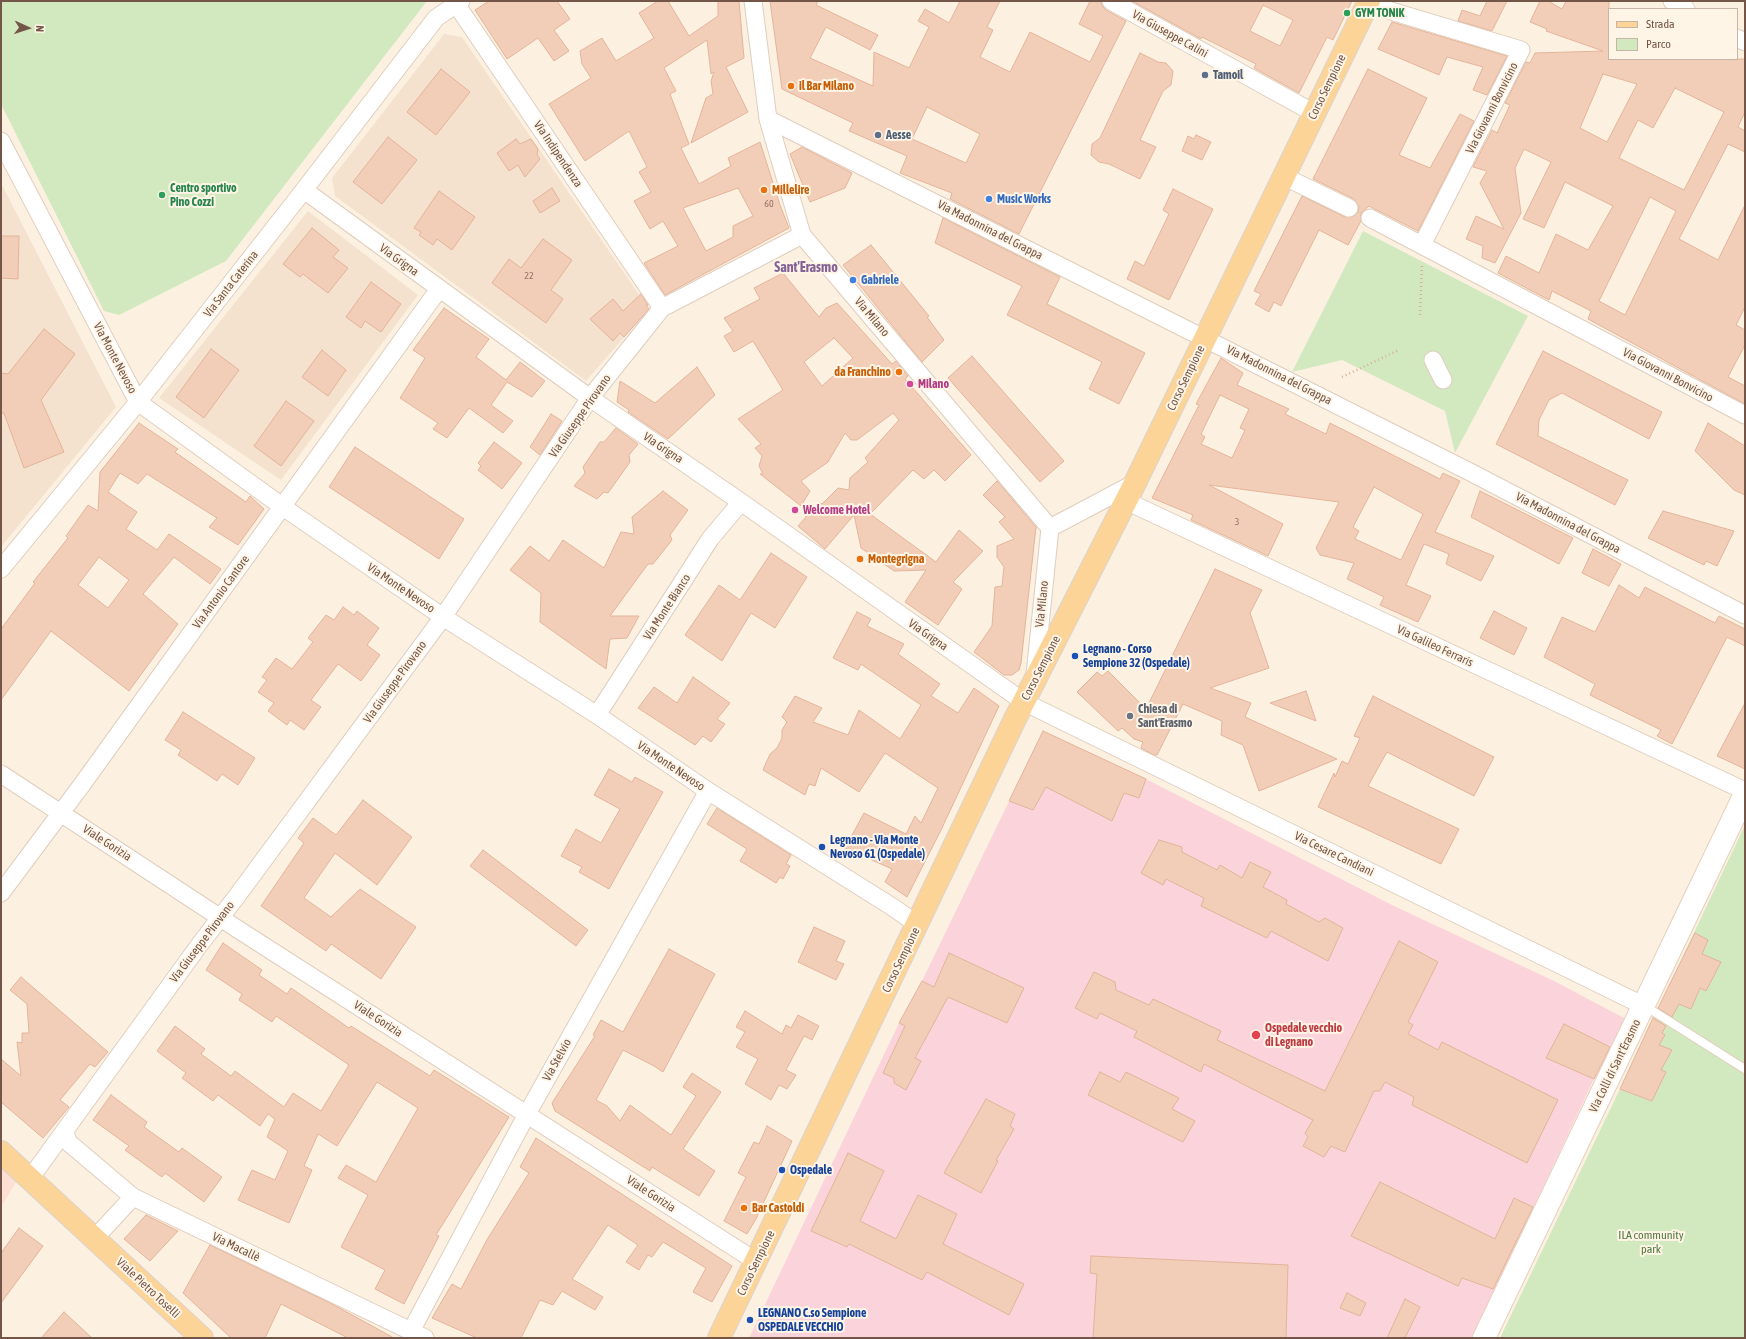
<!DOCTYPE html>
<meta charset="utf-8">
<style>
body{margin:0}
#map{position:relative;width:1746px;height:1339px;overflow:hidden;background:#fcf1e1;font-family:"Asap Condensed",sans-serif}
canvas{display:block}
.frame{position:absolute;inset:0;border:2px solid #735648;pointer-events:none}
.legend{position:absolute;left:1608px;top:8px;width:130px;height:52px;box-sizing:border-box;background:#fff5e7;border:1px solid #c7b5a7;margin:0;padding:5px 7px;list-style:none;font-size:12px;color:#735648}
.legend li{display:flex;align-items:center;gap:8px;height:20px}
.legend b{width:20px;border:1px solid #c7b5a7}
.north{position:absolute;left:8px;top:8px;width:40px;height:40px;-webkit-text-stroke:3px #fff5e7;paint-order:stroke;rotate:93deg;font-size:11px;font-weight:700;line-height:16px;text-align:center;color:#735648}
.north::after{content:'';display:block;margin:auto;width:14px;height:18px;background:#735648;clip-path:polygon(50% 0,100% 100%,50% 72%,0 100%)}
</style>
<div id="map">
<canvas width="1746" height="1339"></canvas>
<div class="frame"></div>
<ul class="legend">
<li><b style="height:5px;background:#fcd498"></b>Strada</li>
<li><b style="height:11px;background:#d2e9c0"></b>Parco</li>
</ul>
<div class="north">N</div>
</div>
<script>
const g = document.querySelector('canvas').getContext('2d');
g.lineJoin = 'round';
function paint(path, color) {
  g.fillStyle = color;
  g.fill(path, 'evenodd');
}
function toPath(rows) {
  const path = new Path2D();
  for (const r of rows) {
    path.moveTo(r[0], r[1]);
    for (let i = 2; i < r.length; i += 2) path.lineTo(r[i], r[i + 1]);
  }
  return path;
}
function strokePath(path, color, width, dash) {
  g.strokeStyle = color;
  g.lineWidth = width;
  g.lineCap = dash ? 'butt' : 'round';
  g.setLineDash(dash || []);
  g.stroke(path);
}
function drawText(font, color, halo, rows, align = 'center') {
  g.font = font + ' "Asap Condensed",sans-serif';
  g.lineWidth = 4;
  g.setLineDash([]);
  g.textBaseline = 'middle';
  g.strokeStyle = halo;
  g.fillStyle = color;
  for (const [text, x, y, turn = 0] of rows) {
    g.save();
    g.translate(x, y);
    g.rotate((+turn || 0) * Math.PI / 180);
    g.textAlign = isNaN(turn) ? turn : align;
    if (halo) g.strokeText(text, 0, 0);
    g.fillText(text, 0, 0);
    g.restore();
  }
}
const residential = toPath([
 [444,34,462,37,649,309,586,381,335,196,332,178],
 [1,183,116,407,1,547],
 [308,211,418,295,281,480,159,398]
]);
const commercial = toPath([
 [1,1159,20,1176,1,1207]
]);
const medical = toPath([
 [1043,731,1146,779,1392,905,1554,981,1626,1019,1594,1079,1472,1338,749,1338,899,1023,922,981]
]);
const green = toPath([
 [1,1,427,1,226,261,119,315,104,311,1,104],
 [1363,231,1528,316,1455,453,1445,411,1342,360,1292,372],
 [1745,825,1745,1338,1500,1338,1620,1089]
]);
const building = toPath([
 [489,1,557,1,570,19,554,30,569,51,554,61,538,38,507,59,475,10,489,1],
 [658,1,668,1,689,36,718,16,718,1,739,1,744,58,726,67,748,112,691,143,706,98,713,94,711,81,714,72,711,74,707,40,664,68,676,91,670,94,689,144,681,148,699,184,731,166,728,158,760,142,780,205,789,228,665,295,644,263,678,246,663,221,650,229,634,201,651,192,639,172,647,167,629,131,585,161,549,104,591,78,582,64,580,51,602,38,616,61,654,38,639,13,658,1],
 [738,188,753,216,733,226,733,237,706,251,683,208,738,188],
 [770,1,818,1,816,5,878,35,870,50,826,27,810,58,873,86,874,52,909,68,929,27,918,21,925,9,949,23,960,1,1000,1,987,27,993,30,980,57,1010,72,1030,32,1090,62,1103,36,1079,24,1090,1,1101,1,1102,6,1106,10,1126,21,1019,234,950,199,952,193,900,173,907,156,849,131,853,123,782,89,770,1],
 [927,107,980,134,966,163,912,139,927,107],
 [1132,1,1352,1,1333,40,1327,37,1299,93,1254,68,1256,64,1202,37,1201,39,1132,1],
 [1263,5,1293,20,1280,46,1250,31,1263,5],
 [1487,1,1507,1,1492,31,1458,21,1462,10,1480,16,1487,1],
 [1540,1,1548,1,1562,9,1566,1,1609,1,1609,59,1745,59,1745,112,1738,127,1745,131,1745,152,1728,144,1679,239,1718,260,1745,205,1745,307,1736,325,1745,330,1745,345,1728,377,1745,386,1745,404,1588,319,1591,311,1552,291,1549,300,1498,273,1506,256,1539,273,1556,234,1588,250,1613,206,1565,182,1544,228,1523,219,1551,162,1524,149,1515,168,1521,213,1495,263,1482,258,1483,246,1466,239,1476,216,1504,229,1480,183,1487,171,1473,167,1492,130,1497,133,1510,105,1505,103,1526,62,1530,63,1535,53,1603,51,1546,31,1547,29,1530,22,1540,1],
 [1603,74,1637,84,1607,142,1580,128,1603,74],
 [1675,88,1724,112,1684,190,1619,158,1638,120,1653,128,1675,88],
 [1650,197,1676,211,1625,315,1599,301,1650,197],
 [1392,22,1507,56,1487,95,1473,90,1483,67,1447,57,1439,75,1378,49,1392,22],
 [1140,53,1158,62,1166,63,1173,71,1171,85,1163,91,1140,140,1156,147,1140,179,1109,164,1099,162,1091,155,1092,144,1100,138,1140,53],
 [441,69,470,92,436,135,407,112,441,69],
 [1368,69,1427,98,1399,155,1430,168,1460,114,1474,121,1418,231,1369,206,1361,213,1361,221,1348,245,1319,230,1281,306,1274,302,1269,312,1255,304,1261,294,1254,291,1302,196,1345,217,1354,216,1358,212,1359,207,1354,199,1313,179,1368,69],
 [1196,135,1211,142,1202,160,1182,151,1188,136,1194,139,1196,135],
 [388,137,417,160,382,204,353,182,388,137],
 [516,139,520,144,531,139,538,149,537,155,540,159,525,177,518,165,509,171,497,153,516,139],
 [802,147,852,173,845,188,810,202,790,154,802,147],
 [552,188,560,201,540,213,533,201,552,188],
 [1173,189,1213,209,1169,300,1127,279,1135,261,1144,266,1169,214,1163,210,1173,189],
 [439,191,475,217,452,250,437,239,433,245,419,235,421,232,414,228,439,191],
 [943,218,1060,277,1047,304,1145,353,1119,404,1089,389,1102,362,1007,315,1022,286,935,243,943,218],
 [312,228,339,250,333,257,348,268,328,293,303,274,300,277,283,264,312,228],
 [1,236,19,236,18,279,1,278,1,236],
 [543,239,572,260,551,290,563,299,546,323,492,283,509,259,521,268,543,239],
 [871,245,929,316,927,317,944,340,922,362,843,265,871,245],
 [783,273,819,317,826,308,837,303,892,364,896,361,908,376,905,379,971,455,945,481,934,470,924,479,913,470,870,514,936,562,959,530,983,551,953,582,962,589,938,625,905,602,926,570,894,571,861,548,854,515,825,549,798,526,806,517,806,516,821,503,822,504,838,488,849,490,850,478,868,462,865,458,899,420,893,413,857,440,851,440,845,433,828,462,801,481,810,491,801,506,760,474,763,474,759,466,762,456,755,448,761,444,738,419,783,390,753,341,734,352,724,336,733,331,724,318,760,299,754,288,783,273],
 [834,338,853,358,822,386,804,362,834,338],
 [371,282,401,304,381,332,365,321,361,328,346,317,371,282],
 [641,294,648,305,646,305,649,309,624,337,620,333,613,341,590,319,613,299,623,311,641,294],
 [444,308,489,339,476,357,506,380,520,362,545,381,532,397,507,382,491,405,513,421,503,433,469,408,447,438,433,429,438,423,400,398,425,358,413,350,444,308],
 [44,329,75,354,41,400,64,452,24,468,4,413,1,413,1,373,8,374,44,329],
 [211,349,239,370,204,418,176,397,211,349],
 [322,350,346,370,328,396,302,377,322,350],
 [1543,351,1662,412,1649,439,1562,393,1549,400,1539,420,1538,436,1628,480,1615,505,1496,444,1543,351],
 [972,356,1064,461,1040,482,948,378,972,356],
 [1221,358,1243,373,1237,385,1289,409,1285,414,1326,434,1330,423,1440,479,1443,473,1460,481,1435,532,1494,556,1481,581,1446,564,1449,554,1424,544,1406,585,1431,596,1418,622,1380,605,1384,597,1347,579,1354,563,1320,555,1316,548,1339,502,1209,485,1283,524,1268,556,1191,520,1193,515,1152,498,1199,405,1196,404,1221,358],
 [1220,395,1249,409,1240,428,1245,430,1232,458,1201,444,1205,437,1201,434,1220,395],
 [1374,487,1423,514,1401,560,1355,539,1359,531,1353,527,1374,487],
 [697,367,715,395,668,439,628,412,629,410,617,402,620,381,655,403,697,367],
 [286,401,314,421,281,466,254,446,286,401],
 [551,414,562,421,540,455,530,447,551,414],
 [139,423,178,449,175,452,246,502,250,496,264,509,238,545,209,527,217,518,147,474,138,484,120,473,108,492,137,512,126,529,157,550,169,534,221,569,210,584,174,557,143,594,178,624,129,691,51,631,1,700,1,629,35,583,33,582,68,538,66,536,88,505,98,511,100,472,139,423],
 [99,557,129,580,108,608,78,585,99,557],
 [1708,423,1745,446,1745,495,1734,490,1695,451,1708,423],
 [616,428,638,444,629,455,630,462,608,493,604,492,597,499,574,486,585,473,583,467,600,442,604,442,616,428],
 [494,442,522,463,502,489,478,470,481,466,478,463,494,442],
 [355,447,464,519,439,559,329,487,355,447],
 [997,481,1036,527,1021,663,1019,670,1012,675,1004,675,974,652,992,626,995,587,1002,586,1004,567,997,557,997,546,1014,539,999,522,1005,517,983,495,997,481],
 [663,491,688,510,670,535,672,540,653,564,648,564,610,616,639,616,627,638,610,639,606,669,540,622,541,593,510,570,530,546,549,561,563,540,604,568,621,532,634,534,632,517,663,491],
 [1480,491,1573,538,1559,564,1471,517,1480,491],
 [1663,511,1734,531,1717,566,1706,561,1704,565,1648,538,1663,511],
 [1593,549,1621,564,1609,586,1582,573,1593,549],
 [771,553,807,577,775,628,751,613,722,661,685,635,719,585,740,600,771,553],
 [1215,569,1262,590,1250,613,1269,668,1210,688,1251,703,1245,717,1337,759,1259,791,1243,745,1221,735,1222,721,1183,704,1157,755,1154,755,1141,748,1143,742,1134,739,1122,728,1118,731,1077,692,1097,672,1102,676,1108,671,1146,709,1215,569],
 [1619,585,1639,598,1645,587,1715,623,1719,616,1745,629,1745,646,1727,637,1672,744,1657,736,1661,730,1590,695,1595,684,1544,657,1562,617,1595,632,1619,585],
 [343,607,354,615,357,611,379,628,367,645,380,655,361,681,338,664,311,700,321,707,304,730,290,720,287,725,268,711,274,703,258,692,267,680,262,677,276,658,292,669,313,642,308,638,326,615,334,620,343,607],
 [1494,611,1527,628,1514,655,1480,638,1494,611],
 [857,612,871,619,867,626,904,644,898,654,940,684,931,696,958,713,974,688,999,706,941,830,907,897,885,882,892,869,845,848,864,813,906,834,915,816,921,823,938,788,885,753,859,792,821,768,815,786,809,784,805,795,763,770,770,754,777,748,782,738,782,730,787,722,782,717,795,696,822,708,813,722,848,735,859,710,900,739,921,705,861,664,858,670,833,658,857,612],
 [693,677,730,703,717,719,725,724,711,742,703,736,695,745,638,708,654,687,677,703,693,677],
 [1306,691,1316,721,1270,703,1306,691],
 [1373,696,1494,757,1474,796,1387,752,1368,786,1459,829,1441,864,1318,807,1334,773,1335,777,1342,761,1348,764,1360,738,1354,736,1373,696],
 [1745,703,1745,769,1717,756,1745,703],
 [183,712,255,758,238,785,222,774,217,781,178,755,181,750,165,740,183,712],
 [1043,731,1146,779,1139,798,1124,793,1112,821,1046,787,1033,810,1009,801,1043,731],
 [609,769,632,782,635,777,663,792,609,889,579,872,582,867,561,856,576,829,601,843,620,809,594,795,609,769],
 [363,800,412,837,377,885,335,853,304,898,331,917,360,889,416,927,381,979,331,944,326,951,261,906,304,843,298,838,313,818,336,835,363,800],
 [717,808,791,855,786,864,790,866,783,879,780,877,776,883,740,861,747,849,707,824,717,808],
 [1159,840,1182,847,1182,852,1217,870,1220,865,1242,878,1250,862,1271,872,1263,887,1287,900,1286,904,1319,922,1325,918,1343,928,1328,961,1271,931,1267,938,1201,906,1204,898,1166,879,1163,885,1141,873,1159,840],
 [483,850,588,930,576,946,470,866,483,850],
 [814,927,845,941,836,961,844,964,836,980,798,962,814,927],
 [1695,933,1708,940,1702,954,1721,962,1706,991,1700,988,1691,1009,1679,1004,1672,1017,1658,1008,1695,933],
 [1399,941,1438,962,1408,1022,1413,1025,1408,1034,1438,1050,1442,1042,1558,1100,1527,1163,1412,1105,1414,1097,1385,1082,1380,1091,1374,1091,1345,1152,1331,1146,1324,1157,1303,1146,1308,1137,1305,1133,1313,1120,1204,1064,1201,1072,1134,1037,1137,1031,1100,1013,1097,1019,1075,1008,1094,972,1115,982,1116,990,1149,1005,1153,999,1221,1031,1217,1040,1325,1091,1399,941],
 [223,943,262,970,259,975,287,994,291,988,349,1028,351,1026,430,1076,434,1070,509,1117,436,1235,439,1236,404,1304,375,1289,385,1270,341,1247,368,1195,338,1178,346,1165,376,1182,418,1108,377,1082,337,1146,318,1134,304,1166,312,1170,289,1223,238,1200,252,1170,275,1180,288,1151,267,1137,275,1119,268,1114,260,1126,218,1095,213,1101,182,1078,186,1073,157,1051,175,1026,205,1049,201,1054,231,1076,235,1071,284,1107,293,1093,321,1111,349,1065,276,1016,272,1022,239,1000,242,994,206,970,223,943],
 [669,949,715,974,663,1072,654,1066,623,1050,596,1100,607,1106,620,1121,630,1105,671,1135,696,1096,683,1087,692,1073,721,1092,683,1149,715,1171,699,1196,652,1167,650,1171,555,1111,552,1103,595,1036,593,1035,601,1020,623,1032,669,949],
 [949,953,1024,988,1007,1023,948,997,915,1058,921,1061,906,1090,894,1083,894,1078,883,1073,905,1026,899,1023,922,981,934,987,949,953],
 [21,977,108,1052,95,1067,90,1064,60,1100,69,1107,43,1138,1,1102,1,1059,21,1076,17,1042,22,1043,22,1033,29,1033,27,1004,10,990,21,977],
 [745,1011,782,1034,786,1025,791,1028,798,1015,819,1026,812,1040,804,1036,786,1070,796,1075,787,1089,779,1085,771,1100,745,1084,758,1059,736,1047,745,1032,736,1027,745,1011],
 [1653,1018,1666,1026,1662,1033,1665,1035,1659,1045,1672,1050,1661,1070,1666,1072,1652,1101,1620,1089,1653,1018],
 [1564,1024,1610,1047,1594,1079,1546,1058,1564,1024],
 [1100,1072,1120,1082,1126,1072,1179,1098,1172,1109,1195,1121,1183,1142,1088,1095,1100,1072],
 [111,1095,147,1122,144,1127,179,1152,182,1148,222,1177,204,1202,165,1173,162,1177,125,1150,129,1146,93,1120,111,1095],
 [986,1099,1015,1114,1010,1126,1014,1129,996,1160,998,1161,981,1193,944,1173,986,1099],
 [767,1126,792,1141,756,1219,747,1234,724,1221,746,1177,738,1173,754,1142,759,1144,767,1126],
 [536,1138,732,1266,712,1302,693,1292,706,1268,663,1242,652,1257,648,1255,639,1270,626,1262,638,1245,608,1225,572,1279,603,1297,595,1310,562,1291,553,1305,540,1300,521,1338,477,1338,432,1318,452,1284,461,1289,488,1238,529,1173,520,1167,536,1138],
 [848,1153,884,1171,860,1221,896,1239,918,1195,957,1214,943,1244,1024,1284,1009,1315,927,1272,922,1280,849,1244,847,1247,811,1231,848,1153],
 [1380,1182,1495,1239,1514,1198,1533,1207,1493,1289,1462,1278,1458,1286,1351,1236,1380,1182],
 [146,1215,178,1231,150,1261,124,1239,146,1215],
 [19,1228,43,1246,1,1303,1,1253,19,1228],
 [210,1245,332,1304,394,1338,348,1338,281,1304,265,1338,231,1338,183,1293,210,1245],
 [1091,1256,1288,1265,1286,1338,1093,1338,1097,1274,1090,1273,1091,1256],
 [1347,1293,1366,1303,1360,1316,1340,1308,1347,1293],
 [1405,1299,1420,1307,1405,1338,1387,1338,1405,1299],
 [64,1312,92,1338,41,1338,64,1312]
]);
const path = toPath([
 [1420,315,1422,265],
 [1342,377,1399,350]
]);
const lane = toPath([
 [1645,1006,1745,1069]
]);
const street = toPath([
 [454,1,662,308],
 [753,1,768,119,802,235,1050,528,1035,674],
 [1111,1,1314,113],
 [1672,1,1686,9],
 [1368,4,1521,50,1422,245],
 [1737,38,1745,42],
 [768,119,1472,473,1745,615],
 [1,141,138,402,283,507,443,617,597,715,708,791,894,908,918,925],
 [1283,176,1349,208],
 [304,190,590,398,741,502,1024,702,1644,1006],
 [1370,218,1745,415],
 [1433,360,1443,380],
 [1126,501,1745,791],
 [1050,528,1135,483],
 [1,569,138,402,304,190,436,18,461,1],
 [597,715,710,539,741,502],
 [1,774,239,930,757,1262],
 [1,893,81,786,439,289],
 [65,1132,68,1142,133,1197,425,1338],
 [29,1180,200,944,237,896,443,617,590,398,662,308,802,235],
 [94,1239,133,1197],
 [411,1331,527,1114,708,791]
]);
const secondary = toPath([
 [1484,1338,1745,794]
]);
const primary = toPath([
 [1,1152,202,1338],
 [719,1338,1015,719,1135,483,1369,1]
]);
const markers = [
 [1347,13,4,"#2e9e5b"],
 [1205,75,4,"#5c6f8a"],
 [791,86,4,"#e8710a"],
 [878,135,4,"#5c6f8a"],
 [764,190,4,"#e8710a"],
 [162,195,4,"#2e9e5b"],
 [989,199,4,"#3f7fe0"],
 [853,280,4,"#3f7fe0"],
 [899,372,4,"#e8710a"],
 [910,384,4,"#d1479c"],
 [795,510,4,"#d1479c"],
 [860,559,4,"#e8710a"],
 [1075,656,4,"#1a4fb4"],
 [1130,716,4,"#6b7280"],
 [822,847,4,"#1a4fb4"],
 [1256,1035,5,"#e0444e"],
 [782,1170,4,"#1a4fb4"],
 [744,1208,4,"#e8710a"],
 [750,1320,4,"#1a4fb4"]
];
const numberNames = [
 ["60",769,204],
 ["22",529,276],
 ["3",1237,522]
];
const leisureNames = [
 ["GYM TONIK",1355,13],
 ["Centro sportivo",170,188],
 ["Pino Cozzi",170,202]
];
const streetNames = [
 ["Via Giuseppe Calini",1170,34,29],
 ["Corso Sempione",1327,87,-64],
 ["Via Giovanni Bonvicino",1492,108,-63],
 ["Via Indipendenza",558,154,56],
 ["Via Madonnina del Grappa",990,230,27],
 ["Via Grigna",399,260,36],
 ["Via Santa Caterina",231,284,-52],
 ["Via Milano",872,317,50],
 ["Via Monte Nevoso",115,358,62],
 ["Via Madonnina del Grappa",1279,375,27],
 ["Via Giovanni Bonvicino",1668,375,28],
 ["Corso Sempione",1186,378,-64],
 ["Via Giuseppe Pirovano",580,416,-55],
 ["Via Grigna",663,448,34],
 ["Via Madonnina del Grappa",1568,523,28],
 ["Via Monte Nevoso",401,588,34],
 ["Via Antonio Cantore",221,592,-54],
 ["Via Milano",1042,604,-84],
 ["Via Monte Bianco",667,607,-57],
 ["Via Grigna",928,635,35],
 ["Via Galileo Ferraris",1435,646,25],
 ["Corso Sempione",1041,668,-63],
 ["Via Giuseppe Pirovano",395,682,-54],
 ["Via Monte Nevoso",671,766,34],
 ["Viale Gorizia",107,843,33],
 ["Via Cesare Candiani",1334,854,26],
 ["Via Giuseppe Pirovano",202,942,-53],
 ["Corso Sempione",901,960,-64],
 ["Viale Gorizia",378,1019,33],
 ["Via Stelvio",557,1060,-61],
 ["Via Colli di Sant'Erasmo",1615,1066,-64],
 ["Viale Gorizia",651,1194,33],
 ["Via Macallè",236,1247,26],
 ["Corso Sempione",756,1263,-64],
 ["Viale Pietro Toselli",148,1288,43]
];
const serviceNames = [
 ["Tamoil",1213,75],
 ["Aesse",886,135]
];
const foodNames = [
 ["il Bar Milano",799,86],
 ["Millelire",772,190],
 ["da Franchino",891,372,"right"],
 ["Montegrigna",868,559],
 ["Bar Castoldi",752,1208]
];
const shopNames = [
 ["Music Works",997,199],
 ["Gabriele",861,280]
];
const hotelNames = [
 ["Milano",918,384],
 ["Welcome Hotel",803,510]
];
const transitNames = [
 ["Legnano - Corso",1083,649],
 ["Sempione 32 (Ospedale)",1083,663],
 ["Legnano - Via Monte",830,840],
 ["Nevoso 61 (Ospedale)",830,854],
 ["Ospedale",790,1170],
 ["LEGNANO C.so Sempione",758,1313],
 ["OSPEDALE VECCHIO",758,1327]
];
const worshipNames = [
 ["Chiesa di",1138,709],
 ["Sant'Erasmo",1138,723]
];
const healthNames = [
 ["Ospedale vecchio",1265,1028],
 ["di Legnano",1265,1042]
];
const parkNames = [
 ["ILA community",1651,1235],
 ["park",1651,1249]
];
const quarterNames = [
 ["Sant'Erasmo",806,268]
];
paint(residential, '#f4e2cf');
paint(commercial, '#fddfd4');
paint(medical, '#fad4da');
paint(green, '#d2e9c0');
paint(building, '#f2ceb8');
strokePath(building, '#e4b399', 1);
strokePath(lane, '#e0cdbd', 10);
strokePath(street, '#e0cdbd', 19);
strokePath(secondary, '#e7cfbd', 24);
strokePath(primary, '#dbd3cf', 24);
strokePath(path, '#d6b19c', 2.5, [1, 3]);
strokePath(lane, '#fff', 8);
strokePath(street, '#fff', 17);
strokePath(secondary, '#fff', 22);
strokePath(primary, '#fcd498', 22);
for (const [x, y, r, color] of markers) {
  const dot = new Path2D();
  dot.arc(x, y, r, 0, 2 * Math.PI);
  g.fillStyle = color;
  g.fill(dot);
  strokePath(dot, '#fff5e7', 1.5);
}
drawText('10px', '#937464', null, numberNames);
drawText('bold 12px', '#27864d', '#fff5e7', leisureNames, 'left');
drawText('12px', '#735648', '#fff5e7', streetNames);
drawText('bold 12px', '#4e5e75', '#fff5e7', serviceNames, 'left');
drawText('bold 12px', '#c56008', '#fff5e7', foodNames, 'left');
drawText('bold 12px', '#366cbe', '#fff5e7', shopNames, 'left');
drawText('bold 12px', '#b23c85', '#fff5e7', hotelNames, 'left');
drawText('bold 12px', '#164399', '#fff5e7', transitNames, 'left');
drawText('bold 12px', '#5b616d', '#fff5e7', worshipNames, 'left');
drawText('bold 12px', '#be3a42', '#fff5e7', healthNames, 'left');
drawText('12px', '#537940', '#fff5e7', parkNames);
drawText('bold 14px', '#846397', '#fff5e7', quarterNames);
</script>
